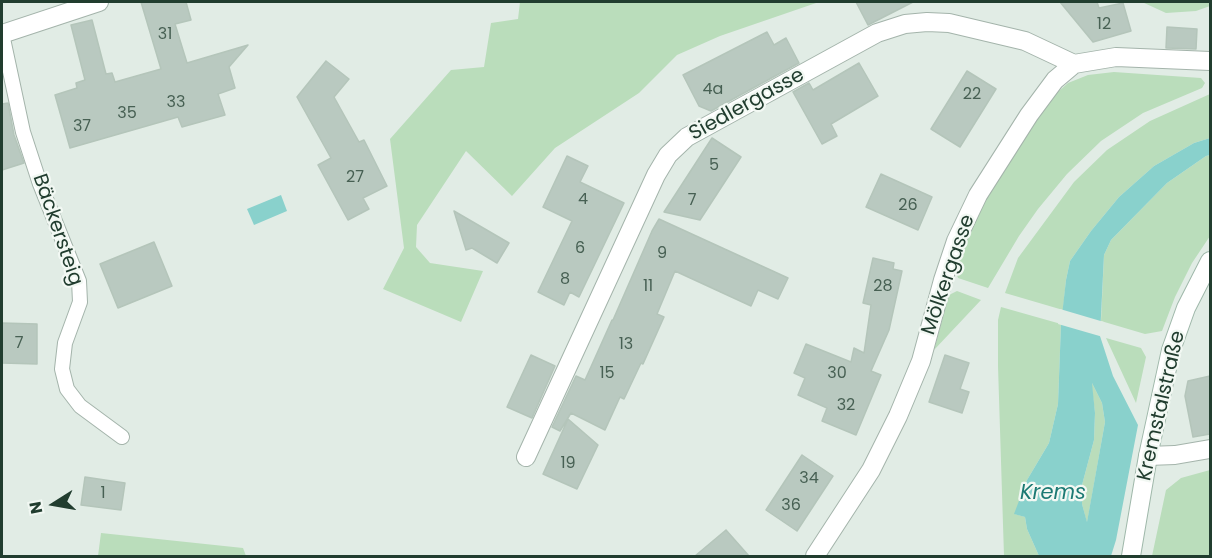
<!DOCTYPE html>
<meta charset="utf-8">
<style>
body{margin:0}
#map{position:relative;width:1212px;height:558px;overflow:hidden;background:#e1ece5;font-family:Poppins,sans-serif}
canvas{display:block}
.frame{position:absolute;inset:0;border:3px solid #213d2f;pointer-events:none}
.north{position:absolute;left:24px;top:474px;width:60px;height:60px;-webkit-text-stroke:4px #f2f8f3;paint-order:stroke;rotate:259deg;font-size:16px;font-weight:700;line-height:24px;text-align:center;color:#213d2f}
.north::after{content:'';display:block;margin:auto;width:21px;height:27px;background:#213d2f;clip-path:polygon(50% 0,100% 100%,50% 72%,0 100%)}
</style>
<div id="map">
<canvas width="1212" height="558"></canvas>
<div class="frame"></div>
<div class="north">N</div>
</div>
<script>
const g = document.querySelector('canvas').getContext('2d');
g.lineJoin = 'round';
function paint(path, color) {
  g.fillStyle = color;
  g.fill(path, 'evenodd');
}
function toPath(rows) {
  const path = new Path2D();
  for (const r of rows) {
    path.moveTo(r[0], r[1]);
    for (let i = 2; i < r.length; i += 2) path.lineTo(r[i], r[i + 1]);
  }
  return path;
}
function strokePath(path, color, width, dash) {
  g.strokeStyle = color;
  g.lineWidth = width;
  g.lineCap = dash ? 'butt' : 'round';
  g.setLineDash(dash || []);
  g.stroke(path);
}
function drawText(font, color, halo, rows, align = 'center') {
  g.font = font + ' Poppins,sans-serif';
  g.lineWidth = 4.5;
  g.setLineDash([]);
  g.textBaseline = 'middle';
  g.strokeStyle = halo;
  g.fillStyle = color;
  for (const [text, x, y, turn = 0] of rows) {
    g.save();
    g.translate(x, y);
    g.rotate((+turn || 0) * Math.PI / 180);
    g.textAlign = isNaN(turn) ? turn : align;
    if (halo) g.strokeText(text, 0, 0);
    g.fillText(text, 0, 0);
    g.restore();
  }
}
const green = toPath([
 [520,2,819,2,720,36,677,55,639,93,555,148,512,196,466,151,417,225,416,247,430,263,483,271,461,322,383,289,404,248,390,139,451,70,484,67,491,23,518,19],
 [1142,2,1210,2,1210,6,1196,11,1166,13],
 [1114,72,1201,78,1205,83,1202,88,1143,113,1101,141,1067,174,1038,209,1019,236,988,288,958,278,955,270,978,211,1050,99,1068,83,1088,75],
 [1210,94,1210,138,1194,143,1154,166,1119,197,1091,231,1070,261,1066,280,1063,310,1005,293,1018,258,1074,182,1107,150,1150,121],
 [1210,155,1210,236,1192,263,1175,297,1162,331,1145,334,1101,321,1104,255,1111,240,1167,183,1206,156],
 [957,291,981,300,934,350,949,295],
 [1001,307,1061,324,1058,404,1049,443,1027,480,1015,514,1025,517,1027,529,1039,556,1004,556,998,366,998,320],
 [1106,338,1141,348,1146,357,1136,403],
 [1091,381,1102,403,1105,422,1087,523,1082,504,1082,485,1094,440,1095,413],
 [1210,470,1210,556,1152,556,1166,490,1181,478],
 [101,533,243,548,246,556,98,556]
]);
const water = toPath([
 [1210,138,1210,155,1206,156,1167,183,1111,240,1104,255,1100,336,1113,376,1138,425,1116,540,1111,556,1039,556,1027,529,1025,517,1014,514,1027,480,1049,443,1058,404,1061,324,1066,280,1070,261,1091,231,1119,197,1154,166,1194,143],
 [1092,383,1102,403,1105,422,1087,522,1082,504,1082,485,1094,440,1095,413],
 [281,195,287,211,254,225,247,209]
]);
const pier = toPath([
 [1060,309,1104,322,1103,337,1058,324]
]);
const building = toPath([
 [141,2,186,2,191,20,175,24,187,63,248,45,229,67,235,88,218,94,225,115,182,127,178,117,70,148,55,95,77,88,76,83,85,80,71,25,92,20,106,74,112,73,115,82,161,69,141,2],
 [856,2,913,2,868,25,856,2],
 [1060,2,1097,2,1099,8,1123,3,1131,31,1093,42,1060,2],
 [1167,27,1197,29,1196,49,1166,48,1167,27],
 [767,32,774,45,786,38,799,63,711,111,699,106,683,75,767,32],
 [326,61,349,79,334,97,359,142,364,140,387,186,363,198,369,209,348,220,318,165,331,158,297,97,326,61],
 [859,63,878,96,831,124,837,136,822,144,793,92,809,83,813,90,859,63],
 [967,71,996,89,960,147,931,129,967,71],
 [8,103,14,135,24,163,2,170,2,104,8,103],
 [712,138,741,157,700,220,664,212,712,138],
 [567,156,588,166,580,182,624,203,579,297,570,292,564,305,538,292,572,221,543,207,567,156],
 [881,174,932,197,918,230,866,207,881,174],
 [454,211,509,243,497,263,472,248,466,250,454,211],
 [659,219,788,278,778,299,758,290,751,306,675,271,657,314,664,317,643,364,641,363,624,399,620,397,605,430,571,413,560,431,552,427,576,376,585,380,612,320,613,320,652,231,659,219],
 [154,242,172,286,118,308,100,264,154,242],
 [873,258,894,263,893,269,902,271,889,330,871,371,881,375,856,435,822,421,827,408,798,395,805,378,794,373,806,344,851,362,854,348,864,353,871,305,863,303,873,258],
 [2,323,37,324,37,364,2,363,2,323],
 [531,355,555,366,532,418,507,407,531,355],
 [945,355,969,363,960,389,969,392,962,413,929,402,945,355],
 [1210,376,1210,434,1193,437,1185,396,1188,381,1210,376],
 [568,419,598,445,577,489,543,474,568,419],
 [802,455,833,476,797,531,766,510,802,455],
 [85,477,125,483,121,510,81,505,85,477],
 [726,530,749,556,695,556,726,530]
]);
const lane = toPath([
 [2,34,23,132,40,184,79,281,80,302,65,343,62,369,67,389,80,406,122,437]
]);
const street = toPath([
 [2,34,99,2],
 [1148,456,1175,455,1210,449],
 [526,457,656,175,668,155,687,137,877,33,905,24,927,22,949,23,1025,41,1074,64],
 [815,556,871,470,898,416,921,361,943,280,956,241,978,195,1029,115,1055,80,1074,64,1116,57,1210,61]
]);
const secondary = toPath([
 [1131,556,1148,456,1171,350,1186,308,1210,261]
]);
const numberNames = [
 ["12",1104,25],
 ["31",165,35],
 ["4a",713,90],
 ["22",972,95],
 ["33",176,103],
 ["35",127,114],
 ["37",82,127],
 ["5",714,166],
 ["27",355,178],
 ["4",583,200],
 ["7",692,201],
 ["26",908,206],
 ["6",580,249],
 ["9",662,254],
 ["8",565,280],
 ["11",648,287],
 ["28",883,287],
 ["7",19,344],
 ["13",626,345],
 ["15",607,374],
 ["30",837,374],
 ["32",846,406],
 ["19",568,464],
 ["34",809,479],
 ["1",103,494],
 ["36",791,506]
];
const streetNames = [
 ["Siedlergasse",747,105,-29],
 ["Bäckersteig",57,230,71],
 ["Mölkergasse",949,275,-71],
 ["Kremstalstraße",1162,406,-77]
];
const waterNames = [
 ["Krems",1053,494]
];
paint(green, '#baddbb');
paint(water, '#89d1cc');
paint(pier, '#e1ece5');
paint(building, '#b9c9c0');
strokePath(building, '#b4c5ba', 1.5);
strokePath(lane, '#a4b4ab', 16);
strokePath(street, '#a4b4ab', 20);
strokePath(secondary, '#9fb8aa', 20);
strokePath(lane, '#fff', 14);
strokePath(street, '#fff', 18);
strokePath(secondary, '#fff', 18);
drawText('16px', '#476053', null, numberNames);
drawText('20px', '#213d2f', '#f2f8f3', streetNames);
drawText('italic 21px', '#1b7973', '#f2f8f3', waterNames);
</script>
